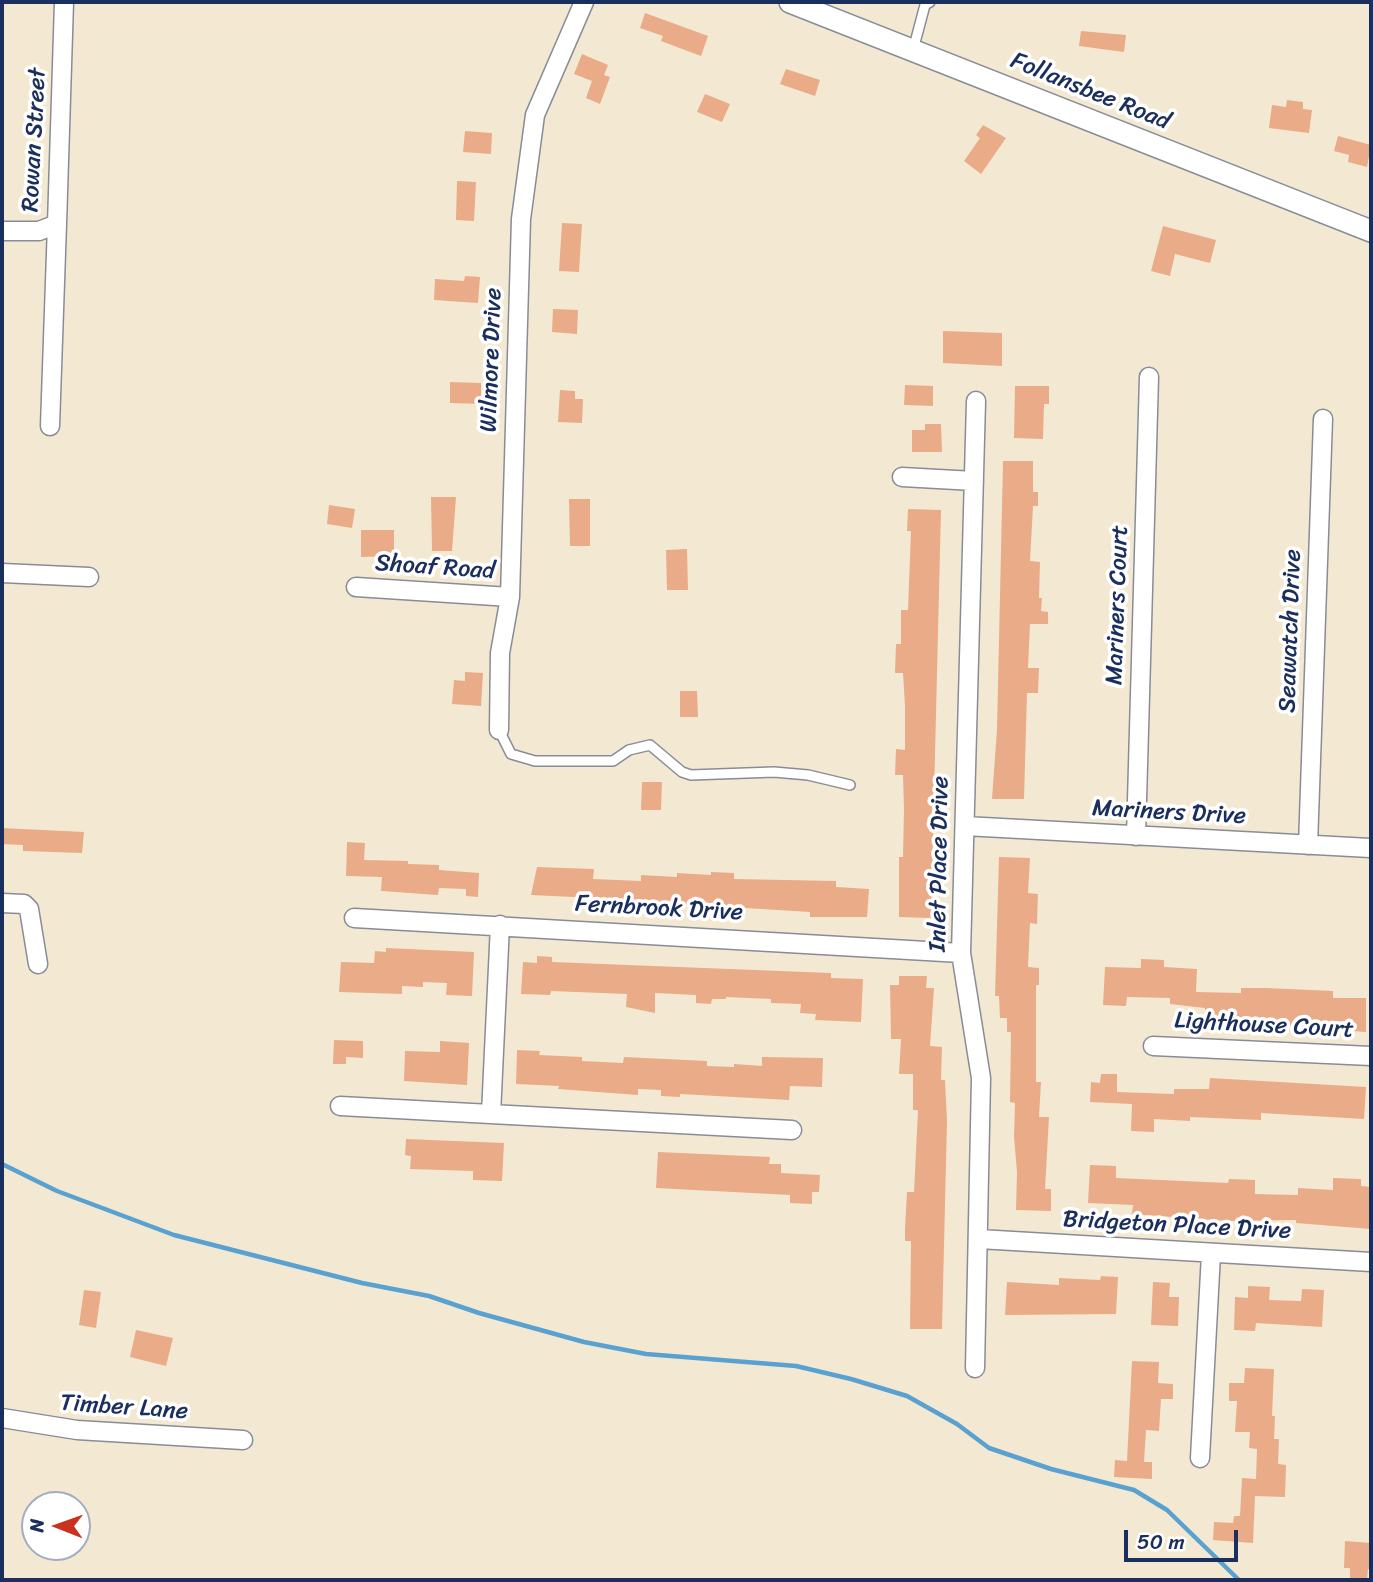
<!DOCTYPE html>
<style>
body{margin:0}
#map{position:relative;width:1373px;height:1582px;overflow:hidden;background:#f3e9d2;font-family:Sriracha,sans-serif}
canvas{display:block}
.frame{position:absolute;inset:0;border:4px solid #1b2f5e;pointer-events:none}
.north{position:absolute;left:21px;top:1491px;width:70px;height:70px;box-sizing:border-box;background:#fff;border:2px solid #a4acbf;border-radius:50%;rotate:271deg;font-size:19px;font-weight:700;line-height:28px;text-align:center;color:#1b2f5e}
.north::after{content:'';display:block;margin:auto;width:24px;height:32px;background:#c8321e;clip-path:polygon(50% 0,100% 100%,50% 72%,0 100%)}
.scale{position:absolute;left:1124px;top:1530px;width:114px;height:32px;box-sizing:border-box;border:4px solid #1b2f5e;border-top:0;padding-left:9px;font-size:21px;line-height:24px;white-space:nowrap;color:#1b2f5e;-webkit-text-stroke:5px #fff;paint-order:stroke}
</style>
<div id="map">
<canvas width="1373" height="1582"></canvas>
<div class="frame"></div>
<div class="north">N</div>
<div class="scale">50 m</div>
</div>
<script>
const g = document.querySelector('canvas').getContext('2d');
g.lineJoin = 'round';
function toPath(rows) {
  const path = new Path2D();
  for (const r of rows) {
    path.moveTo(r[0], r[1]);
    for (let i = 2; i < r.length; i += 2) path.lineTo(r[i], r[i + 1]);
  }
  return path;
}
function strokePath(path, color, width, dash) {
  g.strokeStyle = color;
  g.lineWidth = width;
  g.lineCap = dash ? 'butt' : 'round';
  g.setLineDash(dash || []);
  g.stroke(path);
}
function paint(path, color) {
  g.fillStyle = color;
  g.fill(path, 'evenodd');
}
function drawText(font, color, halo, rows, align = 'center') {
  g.font = font + ' Sriracha,sans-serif';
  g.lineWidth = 7;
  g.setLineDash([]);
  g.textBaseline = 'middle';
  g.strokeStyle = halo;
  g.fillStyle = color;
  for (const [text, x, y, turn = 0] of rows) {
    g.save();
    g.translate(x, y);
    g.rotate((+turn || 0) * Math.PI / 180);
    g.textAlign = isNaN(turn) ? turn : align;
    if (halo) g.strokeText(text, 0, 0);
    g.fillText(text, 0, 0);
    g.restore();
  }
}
const stream = toPath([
 [2,1164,57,1191,174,1235,362,1283,429,1296,479,1313,584,1342,646,1354,796,1366,851,1379,907,1396,957,1424,989,1448,1051,1469,1134,1490,1167,1510,1239,1580]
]);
const building = toPath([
 [645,13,708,36,701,56,661,41,663,36,640,28],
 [1081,31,1126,35,1124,52,1079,46],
 [582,54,608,65,604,75,610,77,600,104,586,98,592,81,574,74],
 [786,69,820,80,815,96,780,84],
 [705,94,730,104,722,122,697,112],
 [1287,100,1303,102,1303,109,1312,110,1309,133,1269,128,1272,105,1286,107],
 [983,125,1006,138,981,174,964,161,980,138,976,135],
 [465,131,492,133,491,154,463,152],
 [1338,136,1371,145,1367,167,1348,162,1349,155,1334,151],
 [457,181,476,182,474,221,456,220],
 [562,223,582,224,579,272,559,271],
 [1163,226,1216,240,1210,263,1175,254,1170,276,1151,271],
 [465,276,480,277,478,303,434,300,435,279,464,281],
 [553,309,578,310,577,334,552,332],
 [943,331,1002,333,1002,366,943,363],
 [450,382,481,383,481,404,450,403],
 [905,385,933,386,933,406,904,405],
 [1015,386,1049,386,1049,404,1044,404,1043,439,1014,438],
 [560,390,575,391,575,399,583,399,582,423,558,422],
 [925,424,941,424,942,452,912,452,912,430,925,430],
 [1003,461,1033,461,1033,492,1038,492,1038,506,1033,506,1030,561,1040,562,1039,598,1042,598,1041,611,1048,612,1048,624,1030,624,1028,668,1039,668,1038,693,1027,693,1024,799,992,799,997,729],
 [431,497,456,497,452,551,432,551],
 [569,499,590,499,590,546,570,546],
 [329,505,355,509,352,528,327,524],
 [908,509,941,510,931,918,899,917,899,857,903,857,904,809,903,775,895,775,896,749,905,750,905,706,903,673,895,673,896,644,901,644,901,610,908,610,911,531,907,531],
 [361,530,394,530,394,556,361,557],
 [687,549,688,590,667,590,666,550],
 [465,672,483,673,481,706,452,704,454,680,465,681],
 [680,691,697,691,698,717,680,717],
 [642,782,662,782,661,810,641,810],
 [2,828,84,832,82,853,23,851,23,845,2,844],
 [347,842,365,843,364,860,408,861,408,864,439,865,439,870,479,873,478,897,466,896,466,889,439,888,438,895,381,891,382,877,346,876],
 [999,857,1030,858,1028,893,1038,894,1037,924,1030,923,1028,967,1039,968,1039,985,1036,985,1036,1082,1041,1082,1039,1117,1049,1117,1045,1189,1051,1189,1051,1211,1016,1210,1017,1172,1014,1137,1015,1103,1010,1102,1011,1032,1007,1032,1007,1018,1000,1018,999,996,995,996],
 [537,867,594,869,593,879,641,881,641,875,677,877,677,873,711,875,711,872,734,873,734,879,836,881,836,887,869,889,867,917,810,917,810,912,663,903,662,906,615,904,616,899,531,895],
 [386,948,474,952,472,996,446,995,447,983,423,982,423,987,402,986,402,994,339,992,341,962,374,963,375,951,386,952],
 [537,956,552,957,552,962,831,973,831,978,863,979,861,1022,815,1020,816,1014,800,1013,801,1004,771,1003,771,999,726,997,726,999,712,999,711,1004,696,1003,696,995,655,993,655,1013,626,1007,627,994,551,991,550,995,521,994,523,962,537,963],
 [1141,959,1164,960,1164,967,1197,969,1196,992,1241,993,1241,988,1266,988,1333,991,1333,998,1366,998,1366,1032,1205,1020,1205,1008,1170,1004,1170,998,1127,997,1126,1006,1103,1005,1105,967,1141,968],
 [899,976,927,976,926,988,934,988,930,1046,942,1047,941,1080,945,1080,947,1121,942,1329,910,1329,911,1241,905,1241,905,1229,907,1192,914,1192,918,1110,913,1110,913,1074,899,1074,901,1039,891,1039,890,985,899,985],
 [334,1040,363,1041,363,1058,346,1057,346,1064,333,1064],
 [440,1041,469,1043,467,1085,404,1081,405,1051,440,1052],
 [517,1050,540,1051,539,1055,582,1057,582,1061,623,1063,624,1057,707,1061,707,1066,734,1067,734,1064,762,1066,762,1057,823,1058,822,1087,790,1086,789,1100,680,1094,680,1097,661,1096,661,1090,638,1089,638,1095,558,1089,559,1086,516,1084],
 [1101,1074,1117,1074,1117,1092,1174,1094,1174,1089,1209,1089,1210,1078,1366,1087,1364,1119,1261,1113,1261,1120,1190,1117,1190,1121,1154,1119,1154,1132,1131,1131,1132,1104,1090,1102,1091,1082,1100,1083],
 [406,1139,504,1143,502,1181,473,1180,473,1171,410,1169,411,1156,405,1155],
 [658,1152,770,1157,769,1164,781,1164,781,1173,820,1175,819,1192,812,1192,812,1204,790,1203,790,1195,656,1188],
 [1090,1165,1116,1166,1116,1178,1228,1183,1229,1179,1255,1180,1255,1194,1298,1195,1298,1188,1333,1190,1333,1178,1361,1179,1361,1186,1371,1187,1371,1229,1296,1223,1296,1220,1227,1221,1132,1214,1133,1205,1088,1203],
 [1101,1276,1118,1277,1116,1314,1005,1315,1007,1282,1059,1285,1059,1278,1100,1280],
 [1153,1282,1170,1283,1169,1297,1179,1297,1178,1326,1151,1325],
 [1248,1286,1270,1287,1269,1300,1301,1301,1302,1289,1324,1290,1322,1327,1256,1323,1255,1331,1234,1330,1235,1297,1248,1298],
 [84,1290,101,1292,96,1328,79,1325],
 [136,1330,173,1338,166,1366,130,1357],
 [1132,1361,1159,1362,1158,1383,1173,1384,1173,1399,1161,1399,1159,1431,1146,1430,1144,1462,1152,1462,1152,1479,1114,1477,1115,1460,1127,1461],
 [1245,1368,1274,1369,1272,1416,1275,1416,1274,1439,1279,1439,1278,1464,1286,1465,1285,1497,1255,1496,1253,1543,1213,1540,1214,1522,1233,1523,1234,1516,1240,1516,1242,1478,1256,1479,1257,1449,1249,1448,1250,1432,1235,1432,1237,1401,1229,1401,1229,1383,1244,1383],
 [1345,1541,1371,1543,1371,1570,1368,1569,1367,1580,1350,1580,1350,1568,1344,1568]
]);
const service = toPath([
 [913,50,925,5,930,2],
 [499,730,511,754,535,761,613,761,629,750,650,745,682,772,691,775,774,772,808,775,850,785]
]);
const minor = toPath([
 [2,231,39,231,57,224,64,2],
 [50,426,57,224],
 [902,477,974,481],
 [2,573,89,577],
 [356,587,510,597],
 [499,730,500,653,510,597,521,219,535,115,584,2],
 [965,826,1370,848],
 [1136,836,1149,377],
 [1308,845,1323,419],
 [2,903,24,904,29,909,38,964],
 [354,918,961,953],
 [1153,1046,1371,1056],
 [340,1106,792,1130],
 [491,1114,500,925],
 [979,1239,1371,1262],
 [975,1368,981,1078,961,953,976,401],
 [2,1418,77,1430,243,1440],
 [1200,1458,1211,1254]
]);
const tertiary = toPath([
 [790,2,1371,231]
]);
const streetNames = [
 ["Follansbee Road",1090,92,22],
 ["Rowan Street",35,140,-87],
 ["Wilmore Drive",492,360,-88],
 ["Shoaf Road",435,568,4],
 ["Mariners Court",1118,605,-88],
 ["Seawatch Drive",1291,631,-88],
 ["Mariners Drive",1169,813,3],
 ["Inlet Place Drive",940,864,-89],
 ["Fernbrook Drive",659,909,3],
 ["Lighthouse Court",1264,1026,3],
 ["Bridgeton Place Drive",1177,1226,3],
 ["Timber Lane",124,1408,4]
];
strokePath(stream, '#59a1d0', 4.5);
paint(building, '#eaab89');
strokePath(service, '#878c98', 12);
strokePath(minor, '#878c98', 21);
strokePath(tertiary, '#878c98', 24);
strokePath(service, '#fff', 9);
strokePath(minor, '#fff', 18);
strokePath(tertiary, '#fff', 21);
drawText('24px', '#1b2f5e', '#fff', streetNames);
</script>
